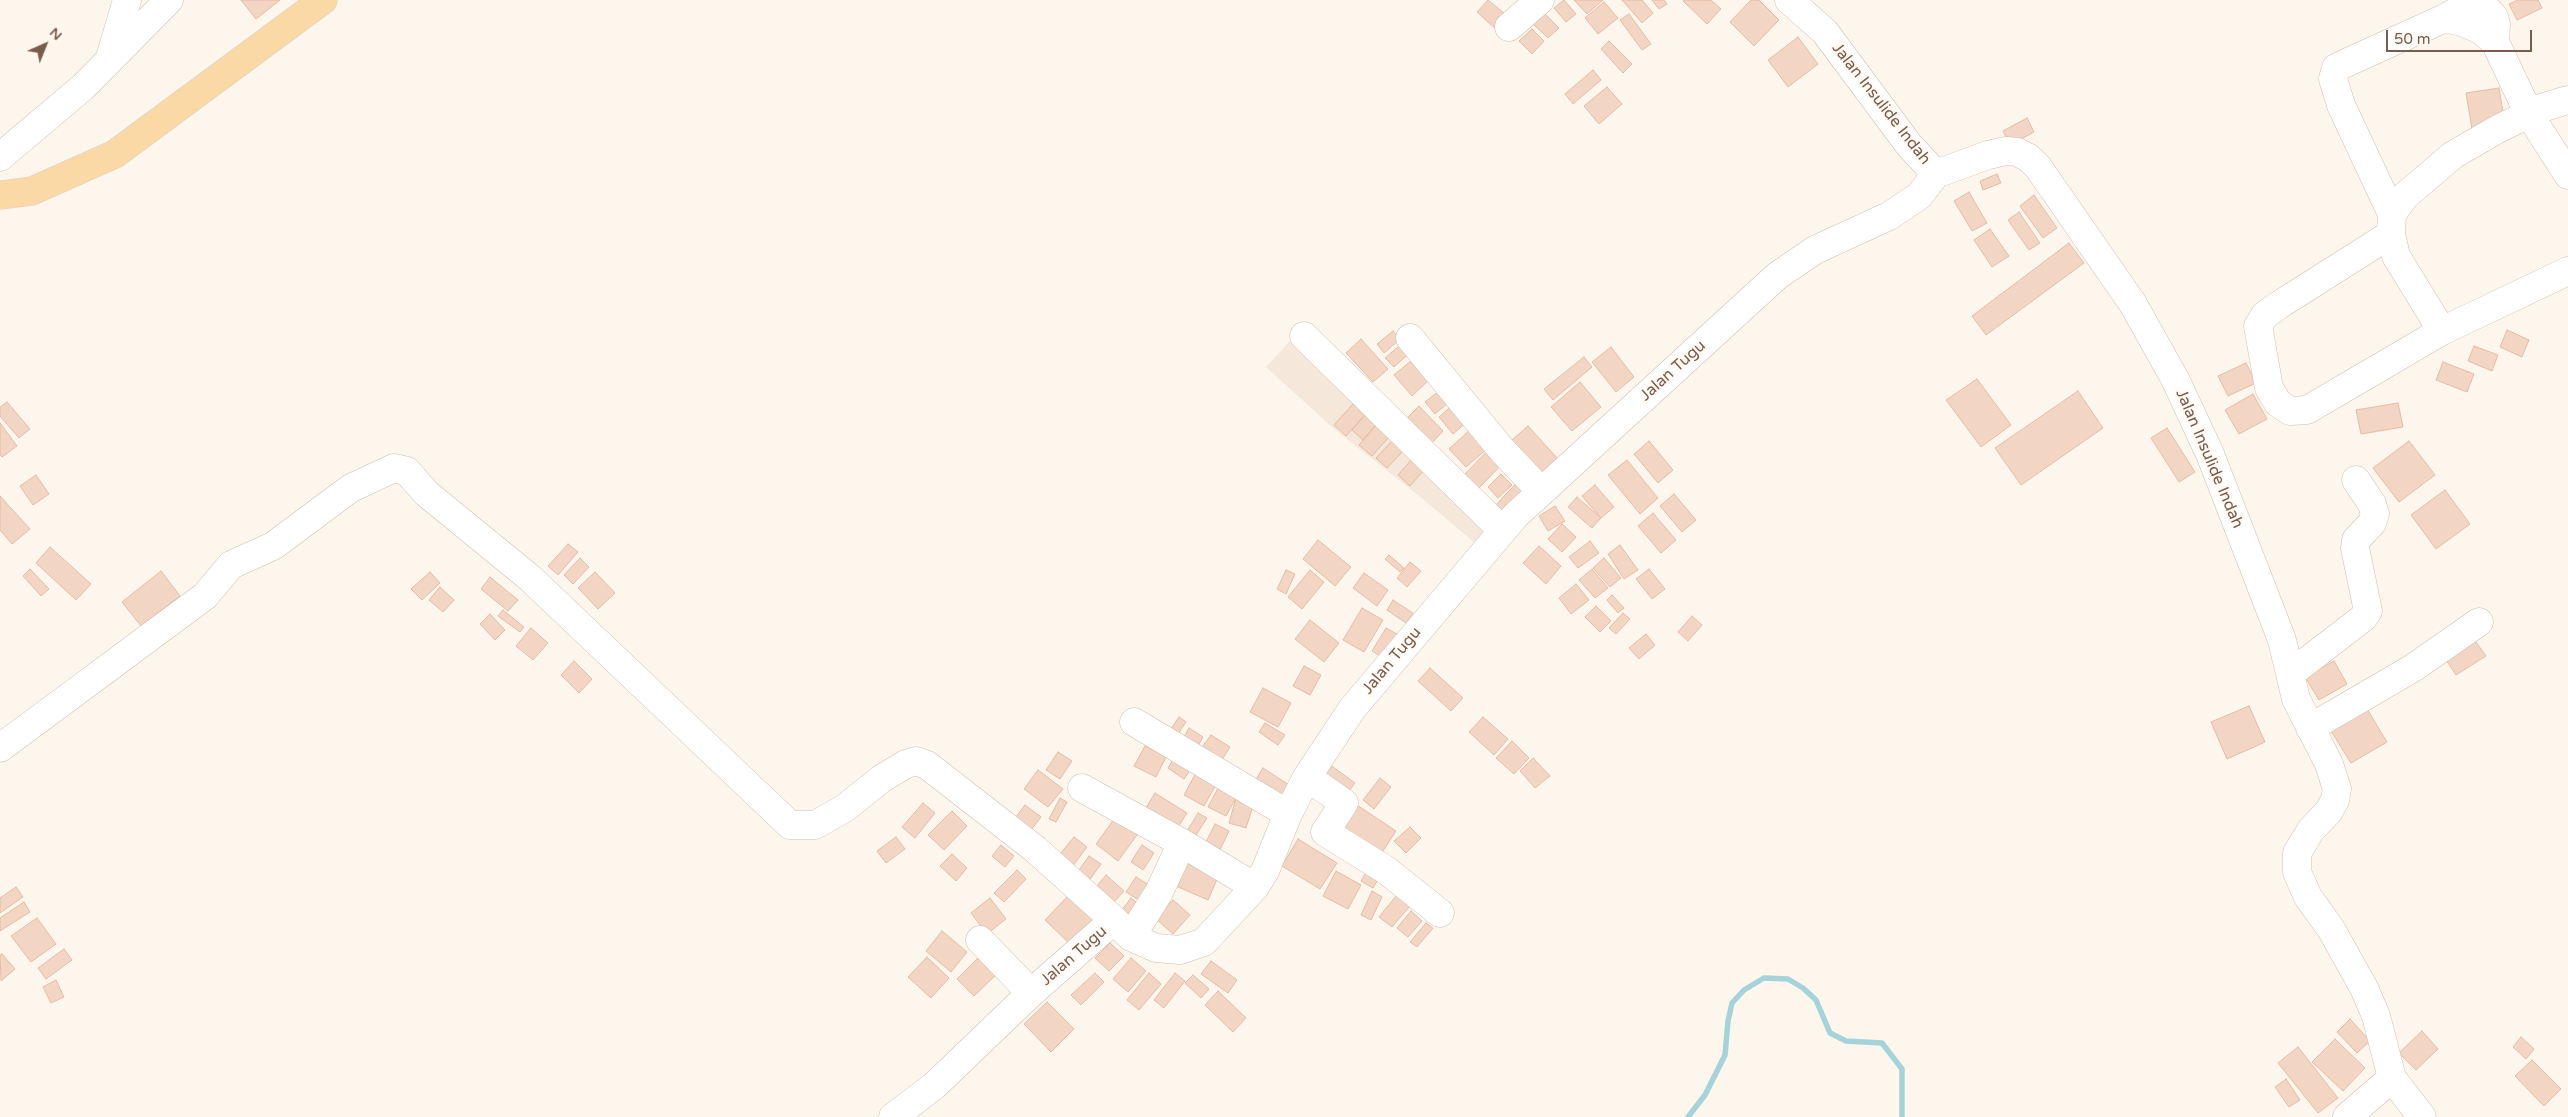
<!DOCTYPE html>
<style>
body{margin:0}
#map{position:relative;width:2568px;height:1117px;overflow:hidden;background:#fdf6ec;font-family:"Varela Round",sans-serif}
canvas{display:block}
.north{position:absolute;left:20px;top:20px;width:50px;height:50px;-webkit-text-stroke:4px #fffaf3;paint-order:stroke;rotate:44deg;font-size:14px;font-weight:700;line-height:20px;text-align:center;color:#7a5c4d}
.north::after{content:'';display:block;margin:auto;width:18px;height:22px;background:#7a5c4d;clip-path:polygon(50% 0,100% 100%,50% 72%,0 100%)}
.scale{position:absolute;left:2386px;top:30px;width:146px;height:22px;box-sizing:border-box;border:2px solid #7a5c4d;border-top:0;padding-left:6px;font-size:15px;line-height:18px;white-space:nowrap;color:#7a5c4d;-webkit-text-stroke:4px #fffaf3;paint-order:stroke}
</style>
<div id="map">
<canvas width="2568" height="1117"></canvas>
<div class="north">N</div>
<div class="scale">50 m</div>
</div>
<script>
const g = document.querySelector('canvas').getContext('2d');
g.lineJoin = 'round';
function paint(path, color) {
  g.fillStyle = color;
  g.fill(path, 'evenodd');
}
function toPath(rows) {
  const path = new Path2D();
  for (const r of rows) {
    path.moveTo(r[0], r[1]);
    for (let i = 2; i < r.length; i += 2) path.lineTo(r[i], r[i + 1]);
  }
  return path;
}
function strokePath(path, color, width, dash) {
  g.strokeStyle = color;
  g.lineWidth = width;
  g.lineCap = dash ? 'butt' : 'round';
  g.setLineDash(dash || []);
  g.stroke(path);
}
function drawText(font, color, halo, rows, align = 'center') {
  g.font = font + ' "Varela Round",sans-serif';
  g.lineWidth = 5;
  g.setLineDash([]);
  g.textBaseline = 'middle';
  g.strokeStyle = halo;
  g.fillStyle = color;
  for (const [text, x, y, turn = 0] of rows) {
    g.save();
    g.translate(x, y);
    g.rotate((+turn || 0) * Math.PI / 180);
    g.textAlign = isNaN(turn) ? turn : align;
    if (halo) g.strokeText(text, 0, 0);
    g.fillText(text, 0, 0);
    g.restore();
  }
}
const residential = toPath([
 [1306,324,1501,516,1476,544,1424,500,1333,428,1266,367]
]);
const stream = toPath([
 [1688,1117,1705,1095,1725,1055,1728,1021,1732,1003,1744,990,1764,978,1788,979,1803,988,1816,1000,1830,1033,1846,1041,1882,1043,1902,1069,1902,1117]
]);
const building = toPath([
 [241,0,280,0,256,19,241,0],
 [1488,0,1511,19,1499,32,1477,12,1488,0],
 [1564,0,1576,14,1566,22,1554,8,1564,0],
 [1574,0,1603,0,1587,14,1574,0],
 [1622,0,1642,0,1653,13,1642,23,1622,0],
 [1652,0,1664,0,1667,4,1659,9,1652,0],
 [1684,0,1711,0,1721,9,1707,24,1683,1,1684,0],
 [1751,0,1759,0,1779,20,1754,46,1730,22,1751,0],
 [2518,0,2538,0,2542,8,2517,20,2509,4,2518,0],
 [1604,2,1618,18,1598,34,1585,18,1604,2],
 [1544,13,1559,28,1548,38,1533,24,1544,13],
 [1629,14,1651,44,1642,50,1620,20,1629,14],
 [1532,29,1544,41,1532,54,1519,41,1532,29],
 [1798,37,1818,64,1788,87,1768,60,1798,37],
 [1609,41,1632,64,1623,73,1601,49,1609,41],
 [1593,70,1601,80,1573,104,1565,94,1593,70],
 [1607,87,1622,104,1599,124,1584,106,1607,87],
 [2499,88,2505,124,2472,129,2466,93,2499,88],
 [2027,118,2034,132,2010,145,2003,131,2027,118],
 [1997,174,2001,183,1983,190,1980,181,1997,174],
 [1969,192,1987,223,1972,231,1954,201,1969,192],
 [2034,195,2057,228,2043,238,2020,206,2034,195],
 [2019,212,2040,243,2029,250,2008,220,2019,212],
 [1990,229,2009,256,1992,267,1974,240,1990,229],
 [2069,243,2084,263,1986,335,1972,316,2069,243],
 [2507,330,2529,340,2522,357,2500,347,2507,330],
 [1393,331,1400,339,1384,353,1377,344,1393,331],
 [1361,339,1388,369,1373,382,1346,353,1361,339],
 [1406,340,1414,349,1394,367,1385,358,1406,340],
 [2474,346,2498,355,2492,371,2468,361,2474,346],
 [1611,347,1634,377,1616,392,1592,362,1611,347],
 [1584,357,1592,367,1553,400,1544,389,1584,357],
 [1411,361,1428,381,1412,396,1394,375,1411,361],
 [2443,362,2474,374,2467,392,2436,380,2443,362],
 [2246,363,2256,383,2228,396,2218,376,2246,363],
 [1977,379,2011,425,1981,447,1946,400,1977,379],
 [1580,382,1601,407,1572,431,1551,407,1580,382],
 [1444,387,1454,398,1435,414,1425,402,1444,387],
 [2078,391,2103,428,2021,485,1995,448,2078,391],
 [2253,394,2267,419,2239,434,2225,410,2253,394],
 [7,402,30,429,19,438,0,416,0,407,7,402],
 [1455,403,1470,419,1453,434,1439,417,1455,403],
 [2398,403,2403,427,2361,434,2356,410,2398,403],
 [1353,404,1365,415,1346,436,1334,425,1353,404],
 [1419,406,1443,431,1431,444,1406,419,1419,406],
 [1365,415,1376,425,1363,440,1352,430,1365,415],
 [0,423,17,446,2,457,0,455,0,423],
 [1376,425,1389,437,1372,456,1359,445,1376,425],
 [1528,426,1558,459,1533,480,1504,447,1528,426],
 [1472,428,1489,447,1466,467,1449,449,1472,428],
 [2167,428,2195,472,2179,482,2151,438,2167,428],
 [1392,441,1403,451,1387,468,1376,458,1392,441],
 [1649,441,1673,470,1658,483,1634,454,1649,441],
 [2409,441,2435,475,2399,502,2373,468,2409,441],
 [1492,446,1506,460,1479,488,1465,474,1492,446],
 [1413,458,1425,469,1410,486,1398,475,1413,458],
 [1627,460,1658,498,1640,514,1608,475,1627,460],
 [1501,474,1512,485,1498,498,1488,487,1501,474],
 [36,475,49,494,33,505,20,486,36,475],
 [1523,476,1535,487,1507,518,1494,507,1523,476],
 [1595,485,1614,507,1601,518,1582,496,1595,485],
 [2445,490,2470,524,2436,549,2411,515,2445,490],
 [1674,494,1696,520,1682,532,1660,506,1674,494],
 [0,496,30,529,12,544,0,530,0,496],
 [1577,497,1601,518,1592,528,1568,507,1577,497],
 [1555,506,1565,521,1548,531,1539,516,1555,506],
 [1653,513,1676,540,1661,553,1638,526,1653,513],
 [1562,524,1576,537,1562,552,1548,539,1562,524],
 [1318,540,1351,567,1335,586,1303,559,1318,540],
 [1590,541,1599,553,1578,568,1569,557,1590,541],
 [568,544,578,552,558,575,548,566,568,544],
 [1620,545,1638,570,1624,579,1608,554,1620,545],
 [1539,546,1561,566,1546,584,1523,563,1539,546],
 [50,547,91,584,76,600,36,563,50,547],
 [1389,555,1404,568,1400,572,1385,559,1389,555],
 [580,558,589,567,573,584,564,575,580,558],
 [1604,558,1621,578,1610,587,1593,568,1604,558],
 [1410,562,1421,571,1407,587,1397,578,1410,562],
 [30,569,49,589,41,596,23,576,30,569],
 [1592,569,1608,588,1595,598,1579,580,1592,569],
 [1649,569,1665,589,1652,599,1636,579,1649,569],
 [1286,570,1295,574,1286,594,1277,589,1286,570],
 [1310,570,1324,582,1302,609,1288,597,1310,570],
 [161,571,180,596,141,626,122,602,161,571],
 [430,572,440,583,422,600,411,589,430,572],
 [595,572,615,593,598,609,578,588,595,572],
 [1364,573,1388,590,1377,606,1353,588,1364,573],
 [490,577,518,600,508,611,481,589,490,577],
 [1576,584,1589,600,1571,614,1559,598,1576,584],
 [440,587,454,600,443,612,429,600,440,587],
 [1612,595,1624,608,1618,613,1607,600,1612,595],
 [1393,600,1413,613,1406,623,1387,610,1393,600],
 [1596,606,1611,621,1600,632,1585,617,1596,606],
 [1362,608,1383,620,1364,652,1343,640,1362,608],
 [503,610,524,627,520,632,498,616,503,610],
 [1623,613,1630,619,1616,634,1609,628,1623,613],
 [490,614,505,630,495,640,480,624,490,614],
 [1692,616,1702,625,1688,641,1678,632,1692,616],
 [1310,620,1339,643,1324,662,1295,639,1310,620],
 [531,628,548,643,533,660,516,646,531,628],
 [1386,628,1397,634,1382,657,1372,651,1386,628],
 [1646,634,1655,645,1639,659,1629,648,1646,634],
 [2471,635,2486,656,2456,675,2442,654,2471,635],
 [574,661,592,679,579,693,561,675,574,661],
 [2334,661,2347,684,2319,700,2305,677,2334,661],
 [1304,666,1321,675,1310,695,1293,686,1304,666],
 [1430,668,1463,698,1451,711,1418,681,1430,668],
 [1263,688,1291,703,1278,727,1250,712,1263,688],
 [2364,704,2387,742,2351,763,2328,726,2364,704],
 [2249,706,2265,742,2227,759,2211,722,2249,706],
 [1179,717,1186,722,1174,740,1167,735,1179,717],
 [1483,717,1508,739,1494,755,1469,732,1483,717],
 [1265,723,1285,735,1278,745,1259,732,1265,723],
 [1189,728,1203,737,1193,754,1179,746,1189,728],
 [1211,735,1230,747,1222,760,1202,747,1211,735],
 [1512,741,1529,758,1514,774,1496,758,1512,741],
 [1145,746,1166,757,1156,777,1134,766,1145,746],
 [1058,752,1072,761,1060,779,1046,770,1058,752],
 [1174,758,1191,769,1184,779,1168,768,1174,758],
 [1533,758,1550,776,1535,788,1520,771,1533,758],
 [1326,762,1355,783,1343,799,1315,778,1326,762],
 [1263,768,1292,787,1279,806,1251,787,1263,768],
 [1038,770,1063,789,1048,807,1024,789,1038,770],
 [1197,771,1217,783,1204,806,1184,795,1197,771],
 [1380,778,1391,787,1374,809,1363,800,1380,778],
 [1218,788,1236,798,1226,816,1208,807,1218,788],
 [1155,793,1187,813,1173,835,1141,816,1155,793],
 [1060,798,1067,802,1056,822,1049,819,1060,798],
 [1236,798,1254,803,1246,828,1229,823,1236,798],
 [1351,801,1396,831,1377,860,1331,830,1351,801],
 [923,803,935,813,915,838,902,827,923,803],
 [1025,805,1041,817,1028,834,1012,822,1025,805],
 [952,811,967,826,944,850,928,835,952,811],
 [1198,813,1207,818,1191,843,1183,838,1198,813],
 [1117,815,1139,832,1118,861,1096,844,1117,815],
 [1215,824,1229,831,1217,856,1203,848,1215,824],
 [1410,827,1421,838,1406,853,1394,841,1410,827],
 [896,837,905,849,886,863,877,851,896,837],
 [1074,837,1087,847,1069,871,1055,860,1074,837],
 [1298,839,1337,863,1320,889,1282,866,1298,839],
 [1001,845,1014,856,1005,867,992,856,1001,845],
 [1142,845,1154,853,1143,870,1131,862,1142,845],
 [952,854,967,868,956,881,940,866,952,854],
 [1089,856,1101,864,1083,889,1071,881,1089,856],
 [1186,863,1218,877,1208,900,1176,886,1186,863],
 [1368,869,1380,876,1373,888,1361,881,1368,869],
 [1017,870,1026,879,1004,902,994,893,1017,870],
 [1336,871,1361,885,1348,909,1323,896,1336,871],
 [1106,875,1124,891,1114,902,1097,886,1106,875],
 [1136,877,1157,890,1147,905,1126,892,1136,877],
 [16,887,23,897,0,913,0,898,16,887],
 [1372,891,1382,897,1371,920,1361,915,1372,891],
 [1071,893,1100,922,1074,948,1045,920,1071,893],
 [1397,895,1410,906,1392,927,1379,917,1397,895],
 [990,898,1006,919,987,934,971,913,990,898],
 [1131,898,1147,911,1135,926,1119,914,1131,898],
 [1173,900,1190,915,1173,934,1156,919,1173,900],
 [24,902,30,912,0,931,0,918,24,902],
 [1411,911,1422,921,1408,937,1397,928,1411,911],
 [37,918,56,944,31,962,11,936,37,918],
 [1426,923,1433,928,1417,947,1410,942,1426,923],
 [942,931,967,952,951,972,926,951,942,931],
 [1110,943,1124,956,1109,971,1095,958,1110,943],
 [64,949,72,960,46,979,38,968,64,949],
 [2,954,15,969,1,981,0,955,2,954],
 [981,955,998,973,974,996,957,979,981,955],
 [927,957,949,978,931,998,908,977,927,957],
 [1131,958,1146,971,1128,992,1113,979,1131,958],
 [1211,961,1237,980,1228,993,1201,974,1211,961],
 [1095,973,1104,982,1081,1005,1071,995,1095,973],
 [1149,973,1161,984,1139,1010,1127,1000,1149,973],
 [1175,973,1185,981,1164,1008,1154,1000,1175,973],
 [1193,975,1209,989,1201,998,1185,983,1193,975],
 [56,980,64,997,51,1003,43,987,56,980],
 [1218,991,1246,1018,1233,1032,1205,1005,1218,991],
 [1047,1002,1074,1029,1051,1052,1024,1024,1047,1002],
 [2350,1019,2370,1041,2357,1053,2337,1032,2350,1019],
 [2422,1031,2438,1049,2416,1070,2399,1053,2422,1031],
 [2521,1037,2534,1049,2526,1059,2513,1047,2521,1037],
 [2335,1039,2365,1068,2343,1091,2312,1062,2335,1039],
 [2298,1047,2338,1098,2318,1113,2278,1063,2298,1047],
 [2532,1060,2561,1089,2544,1106,2515,1076,2532,1060],
 [2286,1079,2300,1100,2289,1107,2275,1087,2286,1079]
]);
const minor = toPath([
 [1789,0,1825,32,1909,145,1936,174,1988,155,2006,151,2017,152,2029,158,2038,167,2133,304,2175,379,2210,454,2282,640,2296,699,2329,764,2337,789,2335,800,2329,811,2311,830,2297,853,2297,872,2308,897,2331,929,2364,988,2376,1016,2392,1078,2422,1117],
 [2445,18,2471,3,2480,4,2487,9,2494,17,2496,25,2495,42],
 [1509,27,1540,0],
 [110,58,127,0],
 [0,157,83,87,169,0],
 [2392,214,2341,105,2333,79,2336,68,2346,63,2445,18,2462,22,2481,30,2495,42,2529,114,2568,175],
 [2391,234,2279,305,2265,315,2258,326,2269,388,2278,403,2290,411,2307,410,2442,331,2568,271],
 [2442,331,2396,256,2391,234,2392,214,2405,196,2453,155,2498,129,2541,108,2568,100],
 [1304,336,1502,530],
 [1410,338,1502,450,1541,491],
 [2290,674,2363,618,2368,611,2355,548,2356,540,2372,523,2375,514,2372,504,2356,480],
 [1134,722,1288,814],
 [2310,728,2413,668,2479,622],
 [0,748,205,596,231,565,273,546,351,488,394,468,407,471,426,493,530,578,790,825,815,825,845,808,881,779,906,764,916,761,927,765,1035,849,1114,920],
 [1307,777,1344,803,1325,832,1386,870,1440,913],
 [1082,788,1182,843,1255,887],
 [1131,937,1159,892,1182,843],
 [980,940,1031,993],
 [893,1117,934,1086,1031,993,1114,920,1131,937,1156,948,1180,950,1204,942,1255,887,1265,871,1288,814,1307,777,1352,709,1516,515,1777,276,1815,250,1889,216,1919,196,1936,174],
 [2347,1117,2392,1078]
]);
const major = toPath([
 [0,195,32,191,115,154,323,0]
]);
const streetNames = [
 ["Jalan Insulide Indah",1881,104,52],
 ["Jalan Tugu",1673,371,-42],
 ["Jalan Insulide Indah",2209,459,67],
 ["Jalan Tugu",1392,661,-50],
 ["Jalan Tugu",1074,956,-41]
];
paint(residential, '#f5e8da');
strokePath(stream, '#a5d3da', 5.5);
paint(building, '#f3d5c3');
strokePath(building, '#e6bba3', 1);
strokePath(minor, '#d1beb0', 29);
strokePath(major, '#dad1cd', 29);
strokePath(minor, '#fff', 28);
strokePath(major, '#fbd9a5', 28);
drawText('16px', '#7a5c4d', '#fffaf3', streetNames);
</script>
